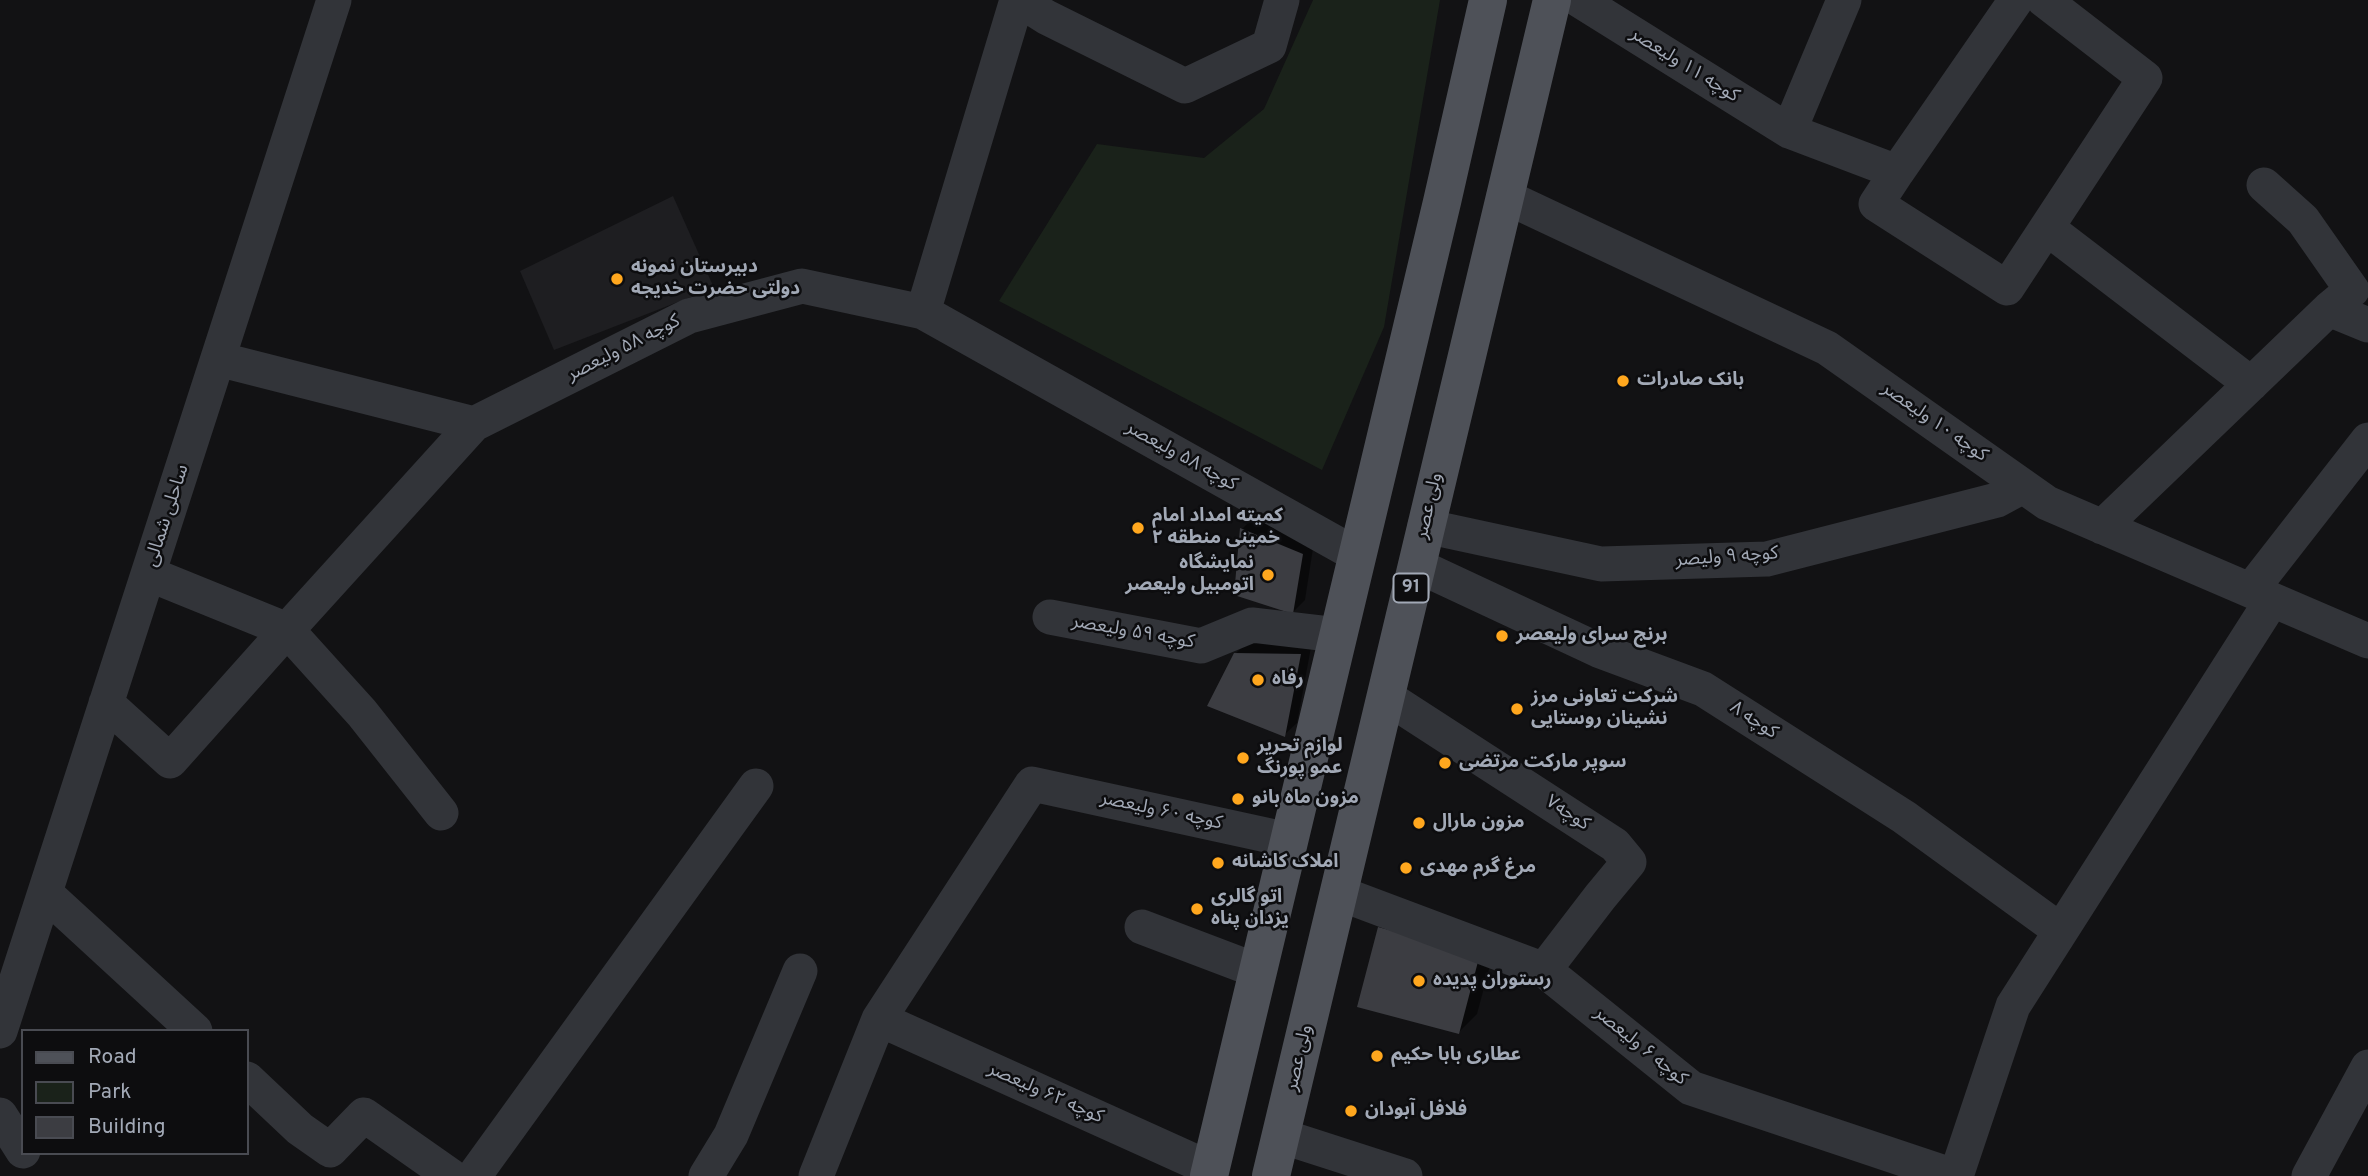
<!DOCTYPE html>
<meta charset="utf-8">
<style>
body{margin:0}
#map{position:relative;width:2368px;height:1176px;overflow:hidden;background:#121214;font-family:Overpass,sans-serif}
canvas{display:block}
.legend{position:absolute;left:21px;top:1029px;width:228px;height:126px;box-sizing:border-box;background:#0d0d0f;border:2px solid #494b52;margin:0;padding:9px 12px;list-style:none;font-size:21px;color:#a2a9b6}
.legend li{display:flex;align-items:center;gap:14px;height:35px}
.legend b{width:35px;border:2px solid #494b52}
</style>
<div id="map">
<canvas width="2368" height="1176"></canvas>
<ul class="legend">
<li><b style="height:9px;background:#4e5158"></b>Road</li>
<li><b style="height:19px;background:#1a221a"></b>Park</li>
<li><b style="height:19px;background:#3c3d42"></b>Building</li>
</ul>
</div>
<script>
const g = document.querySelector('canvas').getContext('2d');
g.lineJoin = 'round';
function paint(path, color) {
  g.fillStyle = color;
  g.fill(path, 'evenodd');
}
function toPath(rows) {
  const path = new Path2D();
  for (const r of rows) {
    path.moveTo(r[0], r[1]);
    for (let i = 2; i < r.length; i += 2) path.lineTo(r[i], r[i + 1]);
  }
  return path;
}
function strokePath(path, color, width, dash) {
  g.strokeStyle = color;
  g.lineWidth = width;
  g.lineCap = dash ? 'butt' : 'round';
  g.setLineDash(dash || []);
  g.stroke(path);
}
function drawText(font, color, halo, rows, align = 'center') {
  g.font = font + ' Overpass,"Noto Sans Arabic",sans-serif';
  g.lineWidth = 5;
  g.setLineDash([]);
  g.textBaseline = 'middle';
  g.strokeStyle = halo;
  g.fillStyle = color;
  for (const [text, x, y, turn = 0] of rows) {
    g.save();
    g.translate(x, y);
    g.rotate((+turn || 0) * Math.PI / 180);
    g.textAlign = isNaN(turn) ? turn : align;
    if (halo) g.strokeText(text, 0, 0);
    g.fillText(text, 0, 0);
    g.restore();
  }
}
const built = toPath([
 [673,196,714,288,554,350,520,271]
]);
const green = toPath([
 [1313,0,1440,0,1384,327,1322,470,999,301,1097,144,1204,158,1264,109]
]);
const shadow = toPath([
 [1254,517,1314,542,1305,600,1293,612,1242,529],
 [1248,641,1312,642,1297,723,1284,735,1235,654],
 [1398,909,1498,936,1477,1014,1459,1032,1380,928]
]);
const building = toPath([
 [1240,528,1303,554,1293,614,1234,595],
 [1234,653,1301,654,1285,737,1207,706],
 [1378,927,1480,954,1459,1034,1357,1007]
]);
const minor = toPath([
 [1019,0,1046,17,1185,86,1269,46,1282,0],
 [1579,0,1789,131,1897,172,2016,0],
 [1789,131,1844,0],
 [1897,172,1876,204,2007,288,2145,78,2044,0],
 [2264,185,2303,220,2352,290,2329,309],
 [1504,196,1827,348,2047,503,2368,641],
 [2047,228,2251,384],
 [923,312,1017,0],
 [218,359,474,424,689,316,802,286,923,312,1357,555],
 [1425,526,1601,564,1767,559,1997,500,2023,486],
 [2102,527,2329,309,2368,325],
 [1416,565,1598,650,1703,689,1904,817,2061,931],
 [2251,590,2368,440],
 [1050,617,1201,646,1252,625,1338,635],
 [1385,696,1615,845,1629,862,1600,897,1544,970],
 [106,703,170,761,287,630,149,574],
 [441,813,362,713,287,630,474,424],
 [45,893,195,1031],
 [1339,893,1544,970,1691,1088,1954,1176],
 [1142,927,1258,971],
 [879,1019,1211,1169],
 [0,1031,334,0],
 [247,1079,300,1129,330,1150,364,1115,451,1176],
 [0,1115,23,1151],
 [1281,1136,1405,1176],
 [474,1176,756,786],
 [706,1176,731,1135,800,971],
 [816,1176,879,1019,1032,784,1289,840],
 [1956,1176,2013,1006,2272,600],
 [2309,1176,2368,1067]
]);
const primary = toPath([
 [1209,1176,1442,202,1488,0],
 [1271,1176,1552,0]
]);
const markers = [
 [617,279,7,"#ffa71e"],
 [1623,381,7,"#ffa71e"],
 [1138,528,7,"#ffa71e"],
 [1268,575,7,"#ffa71e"],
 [1502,636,7,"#ffa71e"],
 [1258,680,7,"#ffa71e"],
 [1517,709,7,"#ffa71e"],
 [1243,758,7,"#ffa71e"],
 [1445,763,7,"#ffa71e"],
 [1238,799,7,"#ffa71e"],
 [1419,823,7,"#ffa71e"],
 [1218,863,7,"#ffa71e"],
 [1406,868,7,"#ffa71e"],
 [1197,909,7,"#ffa71e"],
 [1419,981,7,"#ffa71e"],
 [1377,1056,7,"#ffa71e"],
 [1351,1111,7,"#ffa71e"]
];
const shields = [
 [1411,588,35]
];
const shieldNames = [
 ["91",1411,588]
];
const streetNames = [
 ["کوچه ۱۱ ولیعصر",1684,66,32],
 ["کوچه ۵۸ ولیعصر",624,349,-27],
 ["کوچه ۱۰ ولیعصر",1934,423,35],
 ["کوچه ۵۸ ولیعصر",1181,457,29],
 ["ولی عصر",1430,506,-77],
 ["ساحلی شمالی",168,516,-72],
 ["کوچه ۹ ولیصر",1727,558,-4],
 ["کوچه ۵۹ ولیعصر",1133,633,10],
 ["کوچه ۸",1753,721,33],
 ["کوچه ۶۰ ولیعصر",1161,812,12],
 ["کوچه۷",1567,814,33],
 ["کوچه ۶ ولیعصر",1640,1047,39],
 ["ولی عصر",1300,1058,-77],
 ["کوچه ۶۲ ولیعصر",1045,1094,24]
];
const poiNames = [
 ["دبیرستان نمونه",631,268],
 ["دولتی حضرت خدیجه",631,290],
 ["بانک صادرات",1637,381],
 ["کمیته امداد امام",1152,517],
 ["خمینی منطقه ۲",1152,539],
 ["نمایشگاه",1254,564,"right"],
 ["اتومبیل ولیعصر",1254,586,"right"],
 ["برنج سرای ولیعصر",1516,636],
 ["رفاه",1272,680],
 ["شرکت تعاونی مرز",1531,698],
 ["نشینان روستایی",1531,720],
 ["لوازم تحریر",1257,747],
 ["عمو پورنگ",1257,769],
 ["سوپر مارکت مرتضی",1459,763],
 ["مزون ماه بانو",1252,799],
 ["مزون مارال",1433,823],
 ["املاک کاشانه",1232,863],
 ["مرغ گرم مهدی",1420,868],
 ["اتو گالری",1211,898],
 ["یزدان پناه",1211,920],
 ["رستوران پدیده",1433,981],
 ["عطاری بابا حکیم",1391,1056],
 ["فلافل آبودان",1365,1111]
];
paint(built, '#1e1e21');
paint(green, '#1a221a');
paint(shadow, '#0007');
paint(building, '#3c3d42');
strokePath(minor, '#323439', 35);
strokePath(primary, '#4e5158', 38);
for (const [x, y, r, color] of markers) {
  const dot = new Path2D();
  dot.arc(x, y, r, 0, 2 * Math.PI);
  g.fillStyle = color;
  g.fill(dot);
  strokePath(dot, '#0d0d0f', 2.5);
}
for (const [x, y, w] of shields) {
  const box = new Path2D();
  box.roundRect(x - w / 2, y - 14.5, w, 29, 5);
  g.fillStyle = '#0d0d0f';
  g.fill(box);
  strokePath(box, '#a2a9b6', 2);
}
drawText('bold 18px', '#a2a9b6', null, shieldNames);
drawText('19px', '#a2a9b6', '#0d0d0f', streetNames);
drawText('bold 19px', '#a2a9b6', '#0d0d0f', poiNames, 'left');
</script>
